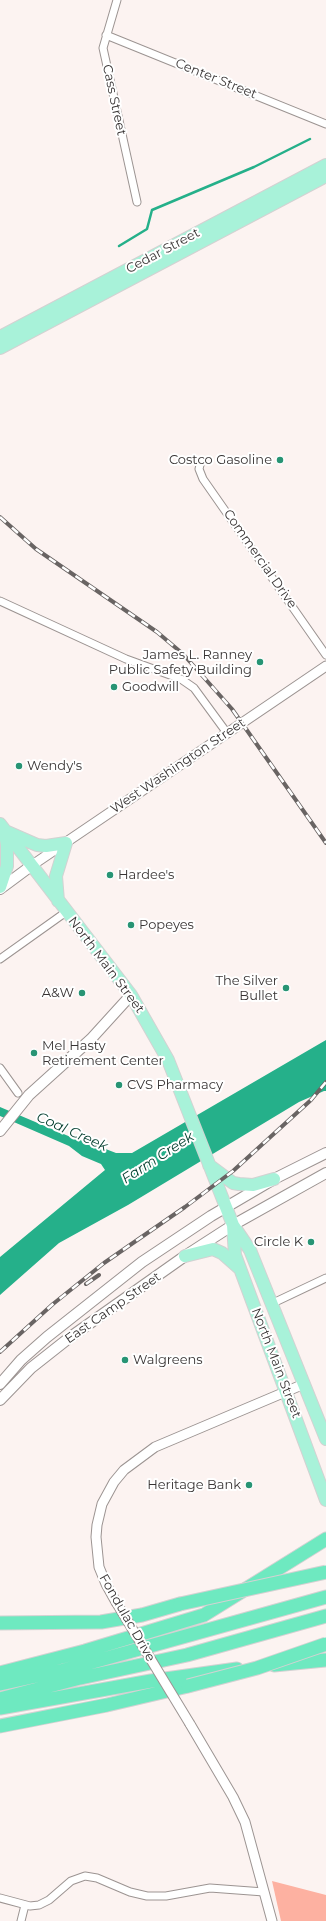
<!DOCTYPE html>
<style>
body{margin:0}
canvas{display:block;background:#fcf3f1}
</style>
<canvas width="326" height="1921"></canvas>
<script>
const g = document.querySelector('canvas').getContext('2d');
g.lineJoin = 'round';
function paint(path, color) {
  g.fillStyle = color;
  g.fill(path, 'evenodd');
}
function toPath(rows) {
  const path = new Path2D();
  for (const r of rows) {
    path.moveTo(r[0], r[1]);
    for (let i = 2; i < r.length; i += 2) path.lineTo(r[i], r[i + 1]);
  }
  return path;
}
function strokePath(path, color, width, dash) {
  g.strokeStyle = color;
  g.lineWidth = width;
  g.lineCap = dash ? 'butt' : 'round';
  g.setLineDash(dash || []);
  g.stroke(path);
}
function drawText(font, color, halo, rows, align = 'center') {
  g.font = font + ' Montserrat,sans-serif';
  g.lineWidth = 4;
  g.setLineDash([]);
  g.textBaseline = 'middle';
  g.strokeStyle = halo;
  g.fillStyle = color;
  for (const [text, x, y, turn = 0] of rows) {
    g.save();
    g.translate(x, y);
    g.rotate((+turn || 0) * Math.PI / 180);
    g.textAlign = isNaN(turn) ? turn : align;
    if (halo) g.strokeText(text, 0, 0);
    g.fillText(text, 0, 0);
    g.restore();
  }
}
const green = toPath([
 [272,1881,326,1895,326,1921,281,1921]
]);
const water = toPath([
 [326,1040,326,1091,324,1091,299,1102,128,1205,59,1243,0,1295,0,1257,105,1170,101,1164,82,1156,69,1146,0,1116,0,1107,73,1138,90,1143,116,1153,132,1153]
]);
const stream = toPath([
 [119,246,147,229,152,210,254,167,310,139]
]);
const minor = toPath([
 [117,0,103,48,137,202],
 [106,35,326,124],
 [201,461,199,469,203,479,326,655],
 [0,601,126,659,181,679,194,688,227,733],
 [0,959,66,912],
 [0,1068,18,1093],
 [271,1304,326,1278],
 [0,1898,30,1906,39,1905,49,1900,71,1881,85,1876,97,1878,130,1892,147,1896,166,1896,210,1888,264,1892],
 [21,1921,25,1905]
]);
const tertiary = toPath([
 [31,866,326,666],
 [116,1602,106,1584,99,1567,96,1537,97,1525,102,1504,114,1482,124,1470,155,1447,304,1384],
 [190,1724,233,1797,245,1822,272,1921]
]);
const secondary = toPath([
 [0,889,31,866],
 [0,1131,29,1095,91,1039,131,995],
 [0,1384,21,1360,47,1337,142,1262,211,1216,274,1179,326,1153],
 [0,1400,31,1368,69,1338,185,1256,233,1225,326,1173]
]);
const primary = toPath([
 [0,337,326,165],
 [0,348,326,176],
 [0,824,131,995,168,1060,233,1225,250,1250,326,1439],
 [5,831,37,845,46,846,66,843],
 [0,887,7,866,7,845,5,833],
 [58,901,56,876,66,843],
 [209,1165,233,1183,239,1184,253,1185,274,1179],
 [233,1225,235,1255,326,1500],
 [185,1256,213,1249,222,1253,239,1268]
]);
const motorway = toPath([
 [0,1623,101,1622,142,1615,180,1604],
 [274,1665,326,1660],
 [0,1673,85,1651,204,1615,326,1539],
 [0,1684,64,1670,326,1597],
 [0,1699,76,1679,187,1655,326,1616],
 [0,1708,151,1681,237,1669],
 [0,1726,107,1705,188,1686]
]);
const rail = toPath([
 [0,517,36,549,157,632,183,654,232,709,326,843],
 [86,1284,99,1275],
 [0,1352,53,1304,104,1263,185,1207,233,1171,311,1100,326,1082]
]);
const tertiaryBridge = toPath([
 [116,1602,190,1724]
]);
const motorwayBridge = toPath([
 [180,1604,326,1572],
 [188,1686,257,1668,326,1644]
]);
const markers = [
 [280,460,4,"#279474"],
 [260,662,4,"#279474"],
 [114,687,4,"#279474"],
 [19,766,4,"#279474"],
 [110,875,4,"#279474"],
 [131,925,4,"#279474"],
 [286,988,4,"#279474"],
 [82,993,4,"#279474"],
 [34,1053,4,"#279474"],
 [119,1085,4,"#279474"],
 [311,1242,4,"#279474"],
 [125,1360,4,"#279474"],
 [249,1485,4,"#279474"]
];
const streetNames = [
 ["Center Street",216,79,22],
 ["Cass Street",114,100,78],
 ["Cedar Street",163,251,-28],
 ["Commercial Drive",260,559,55],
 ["West Washington Street",178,766,-34],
 ["North Main Street",106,965,53],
 ["East Camp Street",113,1308,-35],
 ["North Main Street",276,1363,69],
 ["Fondulac Drive",127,1618,60]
];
const poiNames = [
 ["Costco Gasoline",272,460,"right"],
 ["James L. Ranney",252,655,"right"],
 ["Public Safety Building",252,670,"right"],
 ["Goodwill",122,687],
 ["Wendy's",27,766],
 ["Hardee's",118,875],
 ["Popeyes",139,925],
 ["The Silver",278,981,"right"],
 ["Bullet",278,996,"right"],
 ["A&W",74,993,"right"],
 ["Mel Hasty",42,1046],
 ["Retirement Center",42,1061],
 ["CVS Pharmacy",127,1085],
 ["Circle K",303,1242,"right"],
 ["Walgreens",133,1360],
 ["Heritage Bank",241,1485,"right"]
];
const waterNames = [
 ["Coal Creek",72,1132,24],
 ["Farm Creek",158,1158,-33]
];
paint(green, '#fdb1a1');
paint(water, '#25b08a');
strokePath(stream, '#25b08a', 2.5);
strokePath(minor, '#9c9492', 9);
strokePath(tertiary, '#9c9492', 11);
strokePath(secondary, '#9c9492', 12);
strokePath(primary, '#d3d2d2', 14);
strokePath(motorway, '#d3d2d2', 15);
strokePath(minor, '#fff', 7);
strokePath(tertiary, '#fff', 9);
strokePath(secondary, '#fff', 10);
strokePath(primary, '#a8f2d9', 12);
strokePath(motorway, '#6ee9c0', 13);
strokePath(rail, '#696463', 4);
strokePath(rail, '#fff', 2.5, [8]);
strokePath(tertiaryBridge, '#9c9492', 11, []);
strokePath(motorwayBridge, '#d3d2d2', 15, []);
strokePath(tertiaryBridge, '#fff', 9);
strokePath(motorwayBridge, '#6ee9c0', 13);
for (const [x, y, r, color] of markers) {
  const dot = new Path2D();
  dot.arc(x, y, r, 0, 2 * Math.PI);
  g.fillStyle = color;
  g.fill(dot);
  strokePath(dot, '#fff', 1.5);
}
drawText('13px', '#383434', '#fff', streetNames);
drawText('13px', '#383434', '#fff', poiNames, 'left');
drawText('italic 14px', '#023d2d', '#fff', waterNames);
</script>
